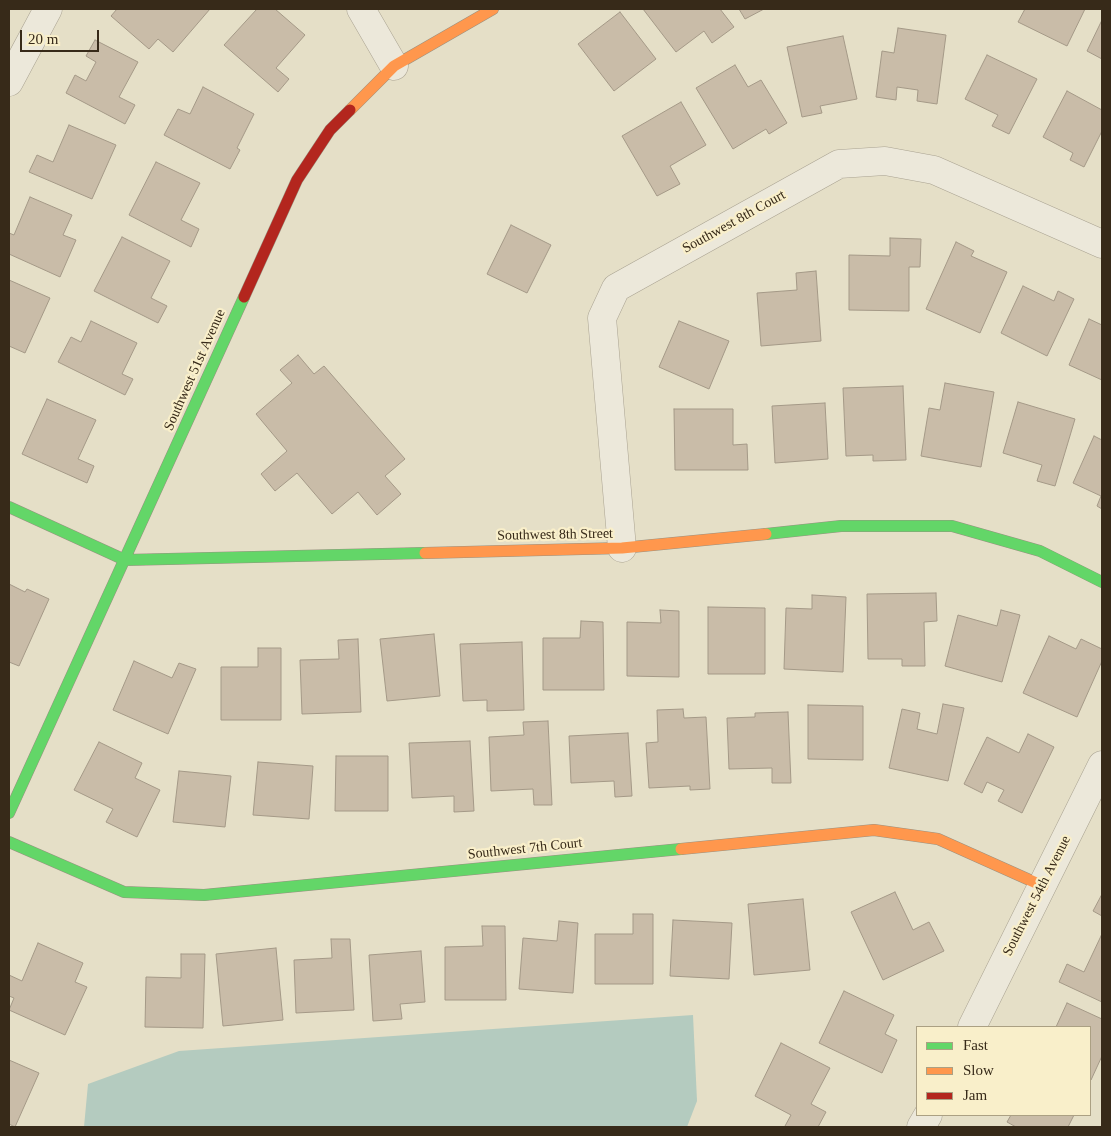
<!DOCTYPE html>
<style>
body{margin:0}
#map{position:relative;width:1111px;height:1136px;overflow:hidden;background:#e5dfc7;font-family:Georgia,serif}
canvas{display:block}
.frame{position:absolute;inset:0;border:10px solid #372a19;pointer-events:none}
.legend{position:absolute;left:916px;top:1026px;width:175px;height:90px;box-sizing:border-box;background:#f9efca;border:1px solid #aba083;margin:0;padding:6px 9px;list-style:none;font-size:15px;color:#372a19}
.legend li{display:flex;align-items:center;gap:10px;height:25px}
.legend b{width:25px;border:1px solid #aba083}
.scale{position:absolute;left:20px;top:30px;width:79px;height:22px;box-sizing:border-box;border:2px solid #372a19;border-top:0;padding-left:6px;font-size:15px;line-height:18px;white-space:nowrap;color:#372a19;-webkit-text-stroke:4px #f9efca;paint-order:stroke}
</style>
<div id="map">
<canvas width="1111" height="1136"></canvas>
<div class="frame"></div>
<ul class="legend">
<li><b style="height:6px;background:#63d668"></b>Fast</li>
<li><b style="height:6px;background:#ff974d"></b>Slow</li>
<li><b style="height:6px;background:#b3261e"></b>Jam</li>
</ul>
<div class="scale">20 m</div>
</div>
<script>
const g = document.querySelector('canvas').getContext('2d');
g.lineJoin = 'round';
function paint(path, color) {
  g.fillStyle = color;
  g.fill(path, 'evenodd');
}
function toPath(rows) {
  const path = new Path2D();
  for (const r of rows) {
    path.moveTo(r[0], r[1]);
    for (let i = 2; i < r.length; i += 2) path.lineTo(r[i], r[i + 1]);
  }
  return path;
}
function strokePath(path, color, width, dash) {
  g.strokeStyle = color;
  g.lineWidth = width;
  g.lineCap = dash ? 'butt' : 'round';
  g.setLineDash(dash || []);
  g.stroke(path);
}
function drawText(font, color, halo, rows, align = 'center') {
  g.font = font + ' Georgia,serif';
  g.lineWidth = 4.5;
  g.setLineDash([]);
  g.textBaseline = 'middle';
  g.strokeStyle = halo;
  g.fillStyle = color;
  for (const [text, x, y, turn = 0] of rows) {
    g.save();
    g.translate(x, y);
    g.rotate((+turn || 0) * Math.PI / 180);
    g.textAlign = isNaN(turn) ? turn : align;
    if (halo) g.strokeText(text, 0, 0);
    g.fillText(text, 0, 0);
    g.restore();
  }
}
const water = toPath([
 [693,1015,697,1101,687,1127,84,1127,88,1084,179,1051]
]);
const building = toPath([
 [117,9,210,9,173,52,158,39,149,49,111,16,117,9],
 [257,9,275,9,305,35,276,68,289,79,278,92,224,45,257,9],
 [643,9,720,9,734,27,712,43,704,31,676,52,643,9],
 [739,9,764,9,745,19,739,9],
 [1025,9,1085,9,1067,46,1018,22,1025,9],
 [620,12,656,59,614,91,578,44,620,12],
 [1102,20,1102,59,1087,51,1102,20],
 [898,28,946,35,937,104,917,101,918,90,897,87,896,100,876,97,882,51,894,53,898,28],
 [843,36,857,99,820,106,822,113,802,117,787,47,843,36],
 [95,40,138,62,119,97,135,105,125,124,66,93,75,75,86,81,96,62,86,56,95,40],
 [987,55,1037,79,1009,134,992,126,998,115,965,99,987,55],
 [735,65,748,87,761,80,787,123,769,134,766,129,733,149,696,88,735,65],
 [203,87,254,114,237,148,240,150,230,169,164,135,178,109,190,114,203,87],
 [1067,91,1102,110,1102,131,1084,167,1070,160,1073,153,1043,137,1067,91],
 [681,102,706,145,670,166,680,184,657,196,622,136,681,102],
 [69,125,116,145,92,199,29,172,37,155,53,162,69,125],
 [156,162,200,183,181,220,199,229,191,247,129,215,156,162],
 [30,197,72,215,63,235,76,240,60,277,9,254,9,233,14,235,30,197],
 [511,225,551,245,527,293,487,274,511,225],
 [122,237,170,261,151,298,167,306,158,323,94,291,122,237],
 [890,238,921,239,920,267,909,267,909,311,849,310,849,255,890,256,890,238],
 [956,242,974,251,971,256,1007,272,980,333,926,309,956,242],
 [816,271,821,341,761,346,757,293,797,290,796,273,816,271],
 [9,280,50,298,25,353,9,346,9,280],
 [1023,286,1054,301,1058,291,1074,299,1047,356,1001,333,1023,286],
 [1089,319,1102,325,1102,380,1069,365,1089,319],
 [91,321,137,343,122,374,133,379,125,395,58,362,71,337,81,342,91,321],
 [679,321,729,341,709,389,659,367,679,321],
 [298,355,314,374,324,366,405,459,385,476,401,494,377,515,358,492,332,514,297,473,275,491,261,474,287,451,256,414,292,383,280,370,298,355],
 [945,383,994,392,981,467,921,456,929,408,940,410,945,383],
 [903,386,906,460,873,461,873,455,846,456,843,388,903,386],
 [47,399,96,420,78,459,94,466,87,483,22,454,47,399],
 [1018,402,1075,419,1055,486,1037,481,1042,465,1003,453,1018,402],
 [825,403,828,459,775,463,772,406,825,403],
 [674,409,733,409,733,445,747,444,748,470,675,470,674,409],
 [1094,436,1102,440,1102,509,1097,506,1101,496,1073,483,1094,436],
 [9,584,25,592,27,589,49,599,19,666,9,662,9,584],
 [936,593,937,621,924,622,925,666,902,666,902,659,868,659,867,594,936,593],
 [812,595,846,597,843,672,784,669,786,608,812,609,812,595],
 [708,607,765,608,765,674,708,674,708,607],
 [660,610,679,611,679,677,627,676,627,622,661,623,660,610],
 [1001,610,1020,615,1002,682,945,666,958,615,997,626,1001,610],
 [581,621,603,622,604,690,543,690,543,638,580,638,581,621],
 [434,634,440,696,387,701,380,639,434,634],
 [1049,636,1076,649,1081,639,1102,649,1102,661,1077,717,1023,693,1049,636],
 [358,639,361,712,302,714,300,660,339,659,338,640,358,639],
 [522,642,524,710,487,711,487,700,463,701,460,644,522,642],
 [258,648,281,648,281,720,221,720,221,667,258,667,258,648],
 [134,661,172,678,179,663,196,669,168,734,113,710,134,661],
 [943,704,964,708,948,781,889,768,902,709,920,713,917,729,937,734,943,704],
 [808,705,863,706,863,760,808,759,808,705],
 [683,709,684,718,706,717,710,789,690,790,690,786,649,788,646,743,658,742,657,710,683,709],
 [788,712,791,783,772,783,772,768,729,769,727,718,755,717,755,713,788,712],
 [548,721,552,805,534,805,533,789,491,791,489,737,524,735,523,722,548,721],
 [628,733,632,796,615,797,614,781,571,783,569,736,628,733],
 [1028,734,1054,747,1022,813,998,801,1004,790,987,782,982,793,964,784,987,737,1019,753,1028,734],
 [470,741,474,811,454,812,454,796,412,798,409,743,470,741],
 [99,742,142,763,135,778,160,790,137,837,106,822,113,809,74,790,99,742],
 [336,756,388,756,388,811,335,811,336,756],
 [258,762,313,766,309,819,253,815,258,762],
 [179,771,231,776,225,827,173,822,179,771],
 [895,892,913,930,929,922,944,951,883,980,851,912,895,892],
 [1101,896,1102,896,1102,916,1093,911,1101,896],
 [803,899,810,970,754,975,748,904,803,899],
 [633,914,653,914,653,984,595,984,595,934,633,934,633,914],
 [673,920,732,923,729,979,670,976,673,920],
 [559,921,578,923,573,993,519,989,523,938,557,941,559,921],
 [482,926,505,926,506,1000,445,1000,445,947,483,946,482,926],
 [1101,936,1102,937,1102,1002,1059,982,1067,964,1084,972,1101,936],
 [331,939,350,939,354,1010,296,1013,294,960,332,958,331,939],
 [38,943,83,963,75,982,87,987,65,1035,9,1010,14,998,9,996,9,975,22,981,38,943],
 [276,948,283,1020,223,1026,216,954,276,948],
 [421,951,425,1002,400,1004,402,1019,373,1021,369,955,421,951],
 [181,954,205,954,203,1028,145,1027,146,977,181,978,181,954],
 [844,991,894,1015,885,1034,897,1040,882,1073,819,1043,844,991],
 [1067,1003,1102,1019,1102,1056,1091,1080,1090,1079,1090,1027,1056,1027,1067,1003],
 [781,1043,830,1068,811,1104,826,1112,818,1127,787,1127,785,1126,791,1115,755,1096,781,1043],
 [9,1060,39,1073,15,1127,9,1124,9,1060],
 [1011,1115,1074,1115,1068,1127,1016,1127,1007,1122,1011,1115]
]);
const street = toPath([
 [361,9,394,66],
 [9,82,48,9],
 [622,548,602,318,616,288,839,164,885,161,934,170,1102,244],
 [972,1027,1102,765],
 [921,1127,928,1115]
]);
const fast = toPath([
 [9,507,125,560,425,553],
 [766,534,841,526,952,526,1040,551,1102,582],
 [9,813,244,297],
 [9,842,124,892,204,895,681,849]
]);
const slow = toPath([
 [350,110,394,66,493,9],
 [425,553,622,548,766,534],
 [681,849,874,830,938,839,1043,886]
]);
const jam = toPath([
 [244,297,297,180,330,130,350,110]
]);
const streetNames = [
 ["Southwest 8th Court",734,222,-29],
 ["Southwest 51st Avenue",195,370,-66],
 ["Southwest 8th Street",555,535,-1],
 ["Southwest 7th Court",525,849,-6],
 ["Southwest 54th Avenue",1037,896,-63]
];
paint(water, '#b4cbbf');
paint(building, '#c9bca8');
strokePath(building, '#a49987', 1);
strokePath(street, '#a9a291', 29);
strokePath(fast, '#999181', 12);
strokePath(slow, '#999181', 12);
strokePath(jam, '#999181', 12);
strokePath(street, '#ece8da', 28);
strokePath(fast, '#63d668', 11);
strokePath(slow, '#ff974d', 11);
strokePath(jam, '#b3261e', 11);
drawText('14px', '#372a19', '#f9efca', streetNames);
</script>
